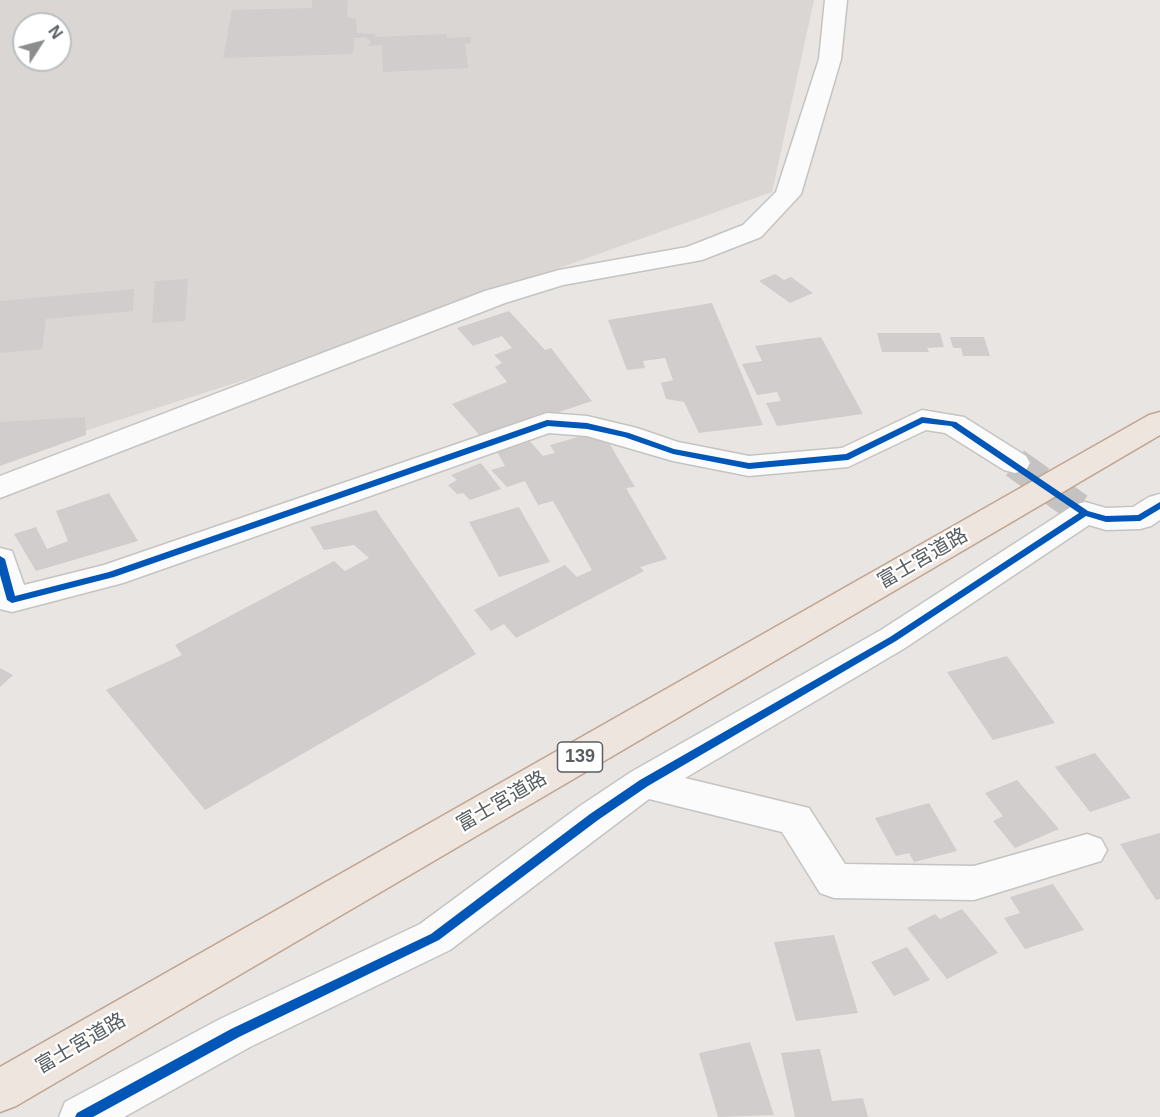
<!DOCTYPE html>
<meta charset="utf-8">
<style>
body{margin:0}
#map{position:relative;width:1160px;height:1117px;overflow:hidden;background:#e9e5e2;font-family:Helvetica,sans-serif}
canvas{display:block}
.north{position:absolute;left:12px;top:12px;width:60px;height:60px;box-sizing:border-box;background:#fff;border:2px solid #bcbfc0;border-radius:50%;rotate:54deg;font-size:16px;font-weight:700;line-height:24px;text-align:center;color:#585e61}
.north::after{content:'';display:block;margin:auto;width:21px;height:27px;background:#8b8d8e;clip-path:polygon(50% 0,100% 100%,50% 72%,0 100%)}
</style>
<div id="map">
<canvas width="1160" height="1117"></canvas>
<div class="north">N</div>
</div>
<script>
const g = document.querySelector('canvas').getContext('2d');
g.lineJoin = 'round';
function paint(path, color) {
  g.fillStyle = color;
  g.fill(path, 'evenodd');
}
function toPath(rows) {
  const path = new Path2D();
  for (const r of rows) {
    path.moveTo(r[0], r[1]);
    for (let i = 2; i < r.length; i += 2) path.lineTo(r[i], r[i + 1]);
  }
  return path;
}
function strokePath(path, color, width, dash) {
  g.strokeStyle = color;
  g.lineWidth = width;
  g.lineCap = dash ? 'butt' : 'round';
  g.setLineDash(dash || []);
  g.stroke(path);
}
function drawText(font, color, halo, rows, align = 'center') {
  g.font = font + ' Helvetica,"Noto Sans JP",sans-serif';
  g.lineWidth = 4.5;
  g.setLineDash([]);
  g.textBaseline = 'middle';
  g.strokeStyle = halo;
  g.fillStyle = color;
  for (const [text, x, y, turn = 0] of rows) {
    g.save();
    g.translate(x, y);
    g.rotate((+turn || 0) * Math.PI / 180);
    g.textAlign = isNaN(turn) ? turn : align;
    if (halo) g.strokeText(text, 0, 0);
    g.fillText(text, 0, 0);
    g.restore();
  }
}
const industrial = toPath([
 [0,0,814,0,772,192,254,377,0,458],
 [24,24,60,24,60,60,24,60]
]);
const building = toPath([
 [312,0,348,0,347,17,356,19,357,33,376,34,375,37,447,34,447,38,470,37,471,43,465,44,468,68,383,72,382,45,367,46,371,42,366,37,354,38,353,54,223,58,232,10,312,8],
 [775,274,784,280,791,277,813,293,790,303,759,281],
 [188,279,185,321,152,323,155,281],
 [134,289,133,311,46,319,42,349,0,353,0,301],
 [712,303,763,425,699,433,684,402,666,399,661,383,673,380,665,358,643,361,645,368,627,370,608,320],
 [509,311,545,350,551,348,592,401,482,438,452,404,507,382,495,367,502,363,494,355,512,348,502,336,473,346,457,328],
 [877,333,940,333,944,347,927,348,929,352,882,352],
 [821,337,863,414,777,426,766,403,781,401,777,392,757,395,742,364,762,361,755,346],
 [950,337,984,337,990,356,963,356,961,348,953,348],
 [85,417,86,435,0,466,0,422],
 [585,435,609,443,635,487,626,488,667,559,640,567,644,571,516,638,504,624,491,631,474,610,565,565,577,577,592,570,553,501,538,505,525,481,507,487,491,470,505,466,494,446,527,438,543,456,555,453,550,445],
 [481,463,501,489,470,500,463,493,457,494,448,485,457,480,451,475],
 [109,493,138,541,36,571,14,534,36,527,47,549,68,541,56,511],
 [519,507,550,562,499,577,469,522],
 [376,510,476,654,205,810,106,690,182,655,175,645,334,561,345,571,369,558,354,545,324,550,310,527],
 [1007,656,1055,723,993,740,947,672],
 [0,668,13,675,0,687],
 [1095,753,1131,798,1090,812,1055,767],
 [1017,780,1059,829,1015,848,993,821,1003,816,985,793],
 [929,803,957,851,914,862,909,853,896,856,875,818],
 [1160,833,1160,899,1156,900,1120,844],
 [1053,884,1084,930,1025,949,1004,918,1020,913,1010,897],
 [962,909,998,953,947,979,907,928,935,914,940,919],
 [834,935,858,1013,796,1021,774,942],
 [907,947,930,980,894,996,871,962],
 [750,1042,774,1115,718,1117,699,1053],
 [820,1049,832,1101,863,1098,868,1117,795,1117,781,1053]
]);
const minorTunnel = toPath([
 [1015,463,1085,513]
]);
const minor = toPath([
 [825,0,847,0,841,59,801,194,761,237,702,260,563,285,505,303,0,498,0,476,485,291,559,270,687,247,743,225,776,192,819,59,825,0],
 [922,410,964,417,1026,456,1030,463,1026,470,1015,473,1004,470,945,433,926,430,848,467,749,476,673,461,587,436,549,433,123,583,12,612,0,609,0,548,12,551,24,585,104,565,547,413,587,416,637,428,678,442,749,456,842,448,922,410],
 [1160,494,1160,520,1151,526,1140,529,1106,530,1089,525,905,648,685,778,809,808,845,864,974,866,1087,834,1101,839,1107,850,1101,861,974,900,834,898,820,893,782,832,649,799,450,950,250,1047,124,1117,59,1117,65,1102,220,1019,420,924,580,806,631,772,881,630,1074,505,1085,502,1106,508,1133,507,1149,497,1160,494]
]);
const motorway = toPath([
 [1160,412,1160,435,16,1106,0,1112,0,1067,1149,415,1160,412]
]);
const cycleway = toPath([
 [922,417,956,422,1088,511,1106,516,1138,515,1160,502,1160,509,1140,521,1106,522,1086,516,896,641,648,786,598,820,439,940,239,1037,93,1117,75,1117,77,1113,231,1029,431,934,590,814,640,780,890,637,1079,513,951,426,923,423,848,460,749,469,673,454,624,437,587,429,548,426,114,577,12,603,7,600,0,575,0,556,5,559,15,596,109,572,547,420,587,423,629,433,674,449,749,463,846,454,922,417]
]);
const shields = [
 [580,757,45]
];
const shieldNames = [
 ["139",580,757]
];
const streetNames = [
 ["富士宮道路",923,559,-30],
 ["富士宮道路",502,802,-30],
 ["富士宮道路",81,1044,-30]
];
paint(industrial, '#dad6d3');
paint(building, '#d0cdcc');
strokePath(minorTunnel, '#c5c3c2', 31, [31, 16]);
strokePath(minor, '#c4c4c3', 3);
strokePath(motorway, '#c0a490', 3);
paint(minor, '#fcfbfb');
paint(motorway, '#eee6de');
paint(cycleway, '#0057b8');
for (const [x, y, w] of shields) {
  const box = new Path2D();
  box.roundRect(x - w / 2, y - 15, w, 30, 4.5);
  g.fillStyle = '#fff';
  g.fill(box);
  strokePath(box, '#585e61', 1.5);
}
drawText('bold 18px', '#585e61', null, shieldNames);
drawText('20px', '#585e61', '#fff', streetNames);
</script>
